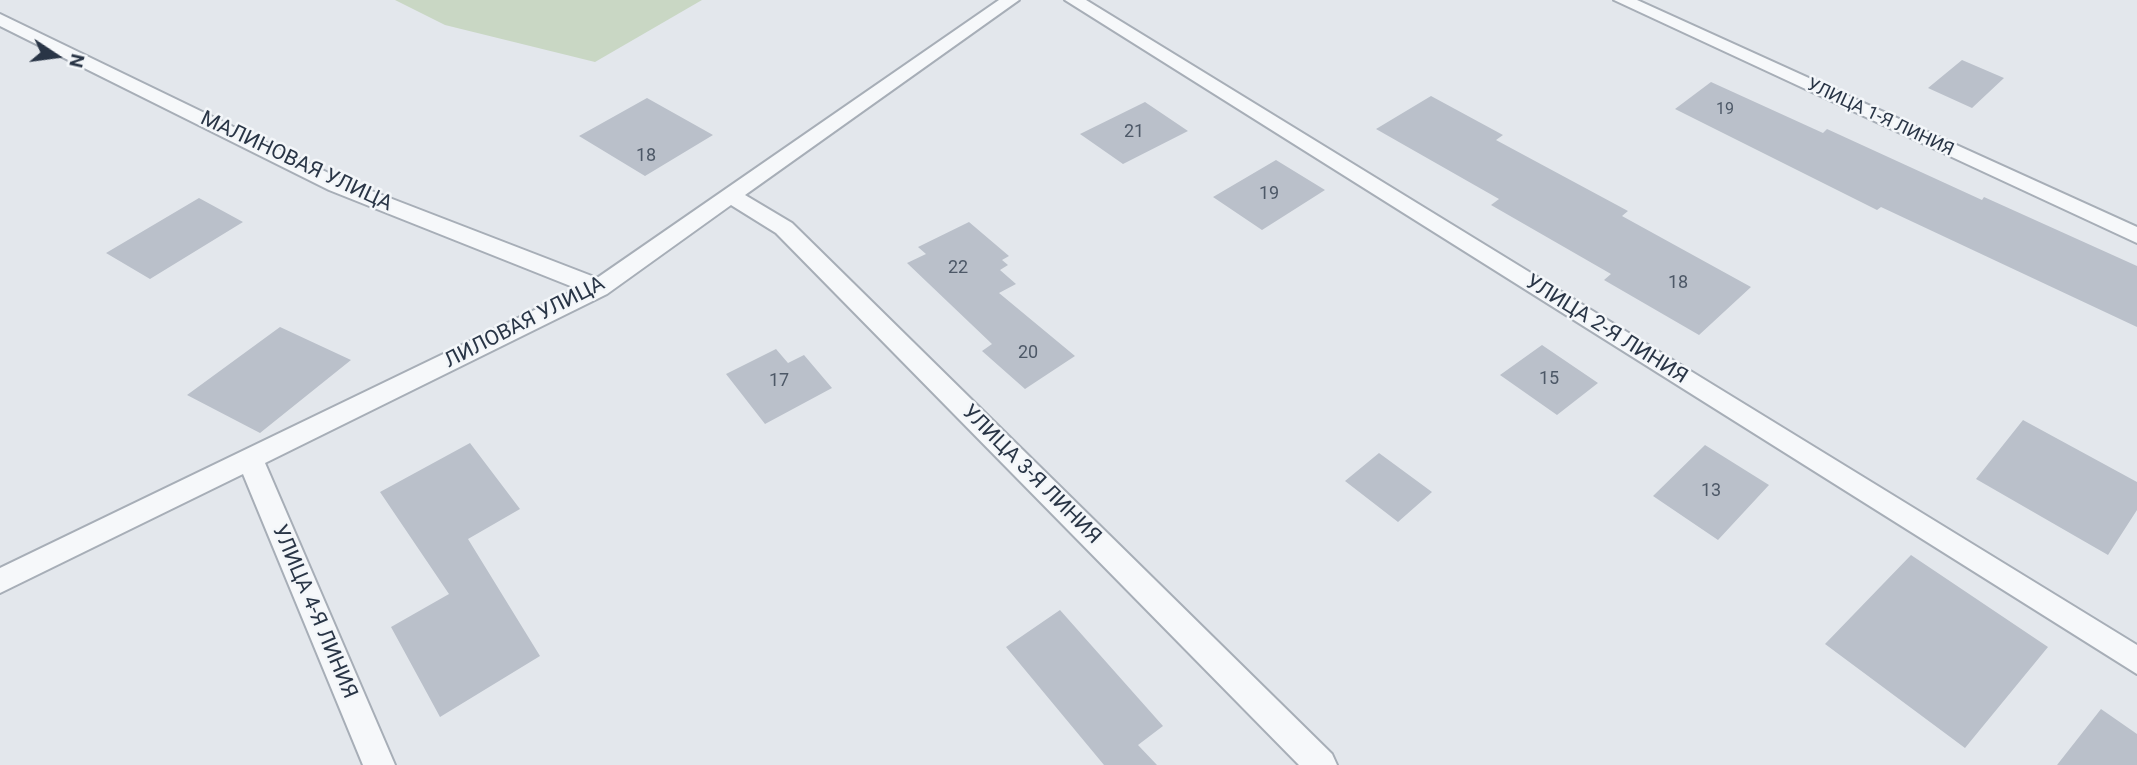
<!DOCTYPE html>
<meta charset="utf-8">
<style>
body{margin:0}
#map{position:relative;width:2137px;height:765px;overflow:hidden;background:#e3e7ec;font-family:Roboto,sans-serif}
canvas{display:block}
.north{position:absolute;left:21px;top:21px;width:70px;height:70px;-webkit-text-stroke:5px #f3f6f9;paint-order:stroke;rotate:103deg;font-size:19px;font-weight:700;line-height:28px;text-align:center;color:#293546}
.north::after{content:'';display:block;margin:auto;width:24px;height:32px;background:#293546;clip-path:polygon(50% 0,100% 100%,50% 72%,0 100%)}
</style>
<div id="map">
<canvas width="2137" height="765"></canvas>
<div class="north">N</div>
</div>
<script>
const g = document.querySelector('canvas').getContext('2d');
g.lineJoin = 'round';
function paint(path, color) {
  g.fillStyle = color;
  g.fill(path, 'evenodd');
}
function toPath(rows) {
  const path = new Path2D();
  for (const r of rows) {
    path.moveTo(r[0], r[1]);
    for (let i = 2; i < r.length; i += 2) path.lineTo(r[i], r[i + 1]);
  }
  return path;
}
function strokePath(path, color, width, dash) {
  g.strokeStyle = color;
  g.lineWidth = width;
  g.lineCap = dash ? 'butt' : 'round';
  g.setLineDash(dash || []);
  g.stroke(path);
}
function drawText(font, color, halo, rows, align = 'center') {
  g.font = font + ' Roboto,sans-serif';
  g.lineWidth = 5;
  g.setLineDash([]);
  g.textBaseline = 'middle';
  g.strokeStyle = halo;
  g.fillStyle = color;
  for (const [text, x, y, turn = 0] of rows) {
    g.save();
    g.translate(x, y);
    g.rotate((+turn || 0) * Math.PI / 180);
    g.textAlign = isNaN(turn) ? turn : align;
    if (halo) g.strokeText(text, 0, 0);
    g.fillText(text, 0, 0);
    g.restore();
  }
}
const green = toPath([
 [395,0,702,0,595,62,445,25]
]);
const building = toPath([
 [1962,60,2004,78,1972,108,1928,88],
 [1711,82,1823,133,1827,129,1982,200,1984,197,2137,266,2137,327,1881,207,1877,210,1675,109],
 [1431,96,1503,135,1496,140,1628,211,1622,216,1751,287,1699,335,1604,280,1611,274,1491,205,1499,199,1376,129],
 [647,98,713,135,645,176,579,136],
 [1145,102,1188,131,1123,164,1080,134],
 [1276,160,1325,190,1262,230,1213,197],
 [199,198,243,222,150,279,106,253],
 [969,222,1009,256,1002,260,1008,265,1000,270,1016,284,999,293,1075,356,1025,389,982,351,992,344,907,263,926,254,918,247],
 [280,327,351,360,260,433,187,395],
 [1542,345,1598,383,1557,415,1500,375],
 [776,349,788,363,804,355,832,388,765,424,726,374],
 [2023,420,2137,482,2137,510,2108,555,1976,479],
 [470,443,520,509,468,539,540,656,440,717,391,627,449,594,380,492],
 [1705,445,1769,485,1718,540,1653,496],
 [1379,453,1432,492,1398,522,1345,481],
 [1911,555,2048,647,1965,748,1825,644],
 [1060,610,1163,726,1138,745,1157,765,1104,765,1006,647],
 [2101,709,2137,734,2137,765,2057,765]
]);
const lane = toPath([
 [999,0,1019,0,745,195,792,223,1332,754,1337,765,1299,765,776,233,731,205,607,294,265,463,395,765,363,765,243,474,0,593,0,568,578,289,329,190,0,26,0,14,343,180,597,278,999,0],
 [1065,0,1086,0,2137,645,2137,674,1065,0],
 [1614,0,1637,0,2137,227,2137,243,1614,0]
]);
const farNumbernames = [
 ["19",1725,110]
];
const farStreetnames = [
 ["УЛИЦА 1-Я ЛИНИЯ",1880,118,25]
];
const numberNames = [
 ["21",1134,132],
 ["18",646,156],
 ["19",1269,194],
 ["22",958,268],
 ["18",1678,283],
 ["20",1028,353],
 ["15",1549,379],
 ["17",779,381],
 ["13",1711,491]
];
const streetNames = [
 ["МАЛИНОВАЯ УЛИЦА",296,162,25],
 ["ЛИЛОВАЯ УЛИЦА",525,323,-27],
 ["УЛИЦА 2-Я ЛИНИЯ",1606,330,32],
 ["УЛИЦА 3-Я ЛИНИЯ",1031,475,45],
 ["УЛИЦА 4-Я ЛИНИЯ",314,612,67]
];
paint(green, '#c9d7c4');
paint(building, '#bac0ca');
strokePath(lane, '#a7aeb7', 4);
paint(lane, '#f6f8fa');
drawText('16px', '#4d5867', null, farNumbernames);
drawText('18px', '#293546', '#f3f6f9', farStreetnames);
drawText('18px', '#4d5867', null, numberNames);
drawText('21px', '#293546', '#f3f6f9', streetNames);
</script>
